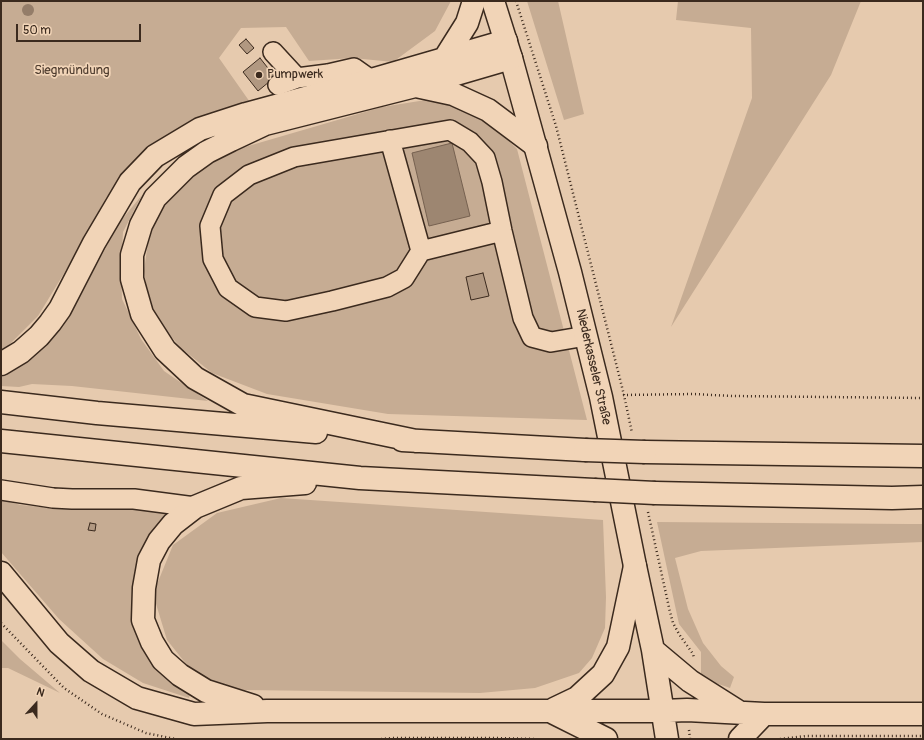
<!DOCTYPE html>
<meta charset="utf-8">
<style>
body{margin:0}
#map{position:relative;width:924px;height:740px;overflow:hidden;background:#e6caae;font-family:Pangolin,sans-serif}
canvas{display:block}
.frame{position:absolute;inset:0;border:2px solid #3b2a1e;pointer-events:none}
.north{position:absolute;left:16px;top:684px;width:40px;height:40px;-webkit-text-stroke:3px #f1d4b7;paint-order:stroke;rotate:21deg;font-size:11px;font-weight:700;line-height:16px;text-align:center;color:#3b2a1e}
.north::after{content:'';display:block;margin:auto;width:14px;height:18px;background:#3b2a1e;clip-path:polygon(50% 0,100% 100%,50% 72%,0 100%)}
.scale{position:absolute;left:16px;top:24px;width:125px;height:18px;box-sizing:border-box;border:2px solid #3b2a1e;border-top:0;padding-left:5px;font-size:12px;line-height:14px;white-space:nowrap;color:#3b2a1e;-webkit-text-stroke:3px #f1d4b7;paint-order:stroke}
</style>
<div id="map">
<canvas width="924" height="740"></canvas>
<div class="frame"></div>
<div class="north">N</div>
<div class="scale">50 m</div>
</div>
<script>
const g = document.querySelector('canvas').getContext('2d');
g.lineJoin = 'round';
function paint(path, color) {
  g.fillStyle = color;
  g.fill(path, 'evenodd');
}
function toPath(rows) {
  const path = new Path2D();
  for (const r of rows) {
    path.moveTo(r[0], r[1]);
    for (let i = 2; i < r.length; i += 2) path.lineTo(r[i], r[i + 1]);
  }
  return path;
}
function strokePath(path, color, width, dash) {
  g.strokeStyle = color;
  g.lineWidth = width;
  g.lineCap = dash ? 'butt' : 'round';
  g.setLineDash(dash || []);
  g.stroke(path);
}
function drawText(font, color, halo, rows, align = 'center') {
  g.font = font + ' Pangolin,sans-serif';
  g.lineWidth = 3.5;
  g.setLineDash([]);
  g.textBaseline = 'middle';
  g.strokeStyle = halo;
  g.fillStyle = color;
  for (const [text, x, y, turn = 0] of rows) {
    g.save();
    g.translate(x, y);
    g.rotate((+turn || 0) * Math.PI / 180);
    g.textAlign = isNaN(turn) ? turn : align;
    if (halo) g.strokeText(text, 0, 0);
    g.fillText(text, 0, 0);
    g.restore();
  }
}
const green = toPath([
 [1,1,451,1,435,31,393,62,353,58,309,61,286,27,241,28,219,58,252,105,133,166,106,198,74,257,38,316,5,349,1,350],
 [527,1,558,1,584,114,564,120],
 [678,1,861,1,831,75,671,327,752,98,751,28,676,20],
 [432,99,459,106,489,121,517,149,587,420,388,414,267,394,212,373,181,348,156,319,147,291,144,271,148,242,155,218,166,198,201,165,238,149,382,107],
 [142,195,123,232,121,269,122,299,141,339,164,371,208,401,72,386,32,384,19,387,1,386,1,375,10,372,27,361,46,342,72,311,119,223],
 [281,498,603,520,606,597,605,628,592,658,579,673,535,688,480,693,244,690,216,684,187,665,167,640,153,594,173,545,217,513],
 [1,500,21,505,60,509,108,505,176,510,135,591,190,694,189,698,143,683,103,659,59,619,1,552],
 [657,522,908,524,923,524,923,542,701,551,675,558,688,609,703,643,721,666,734,677,730,688,701,678,701,652,679,624],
 [1,640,20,659,60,693,8,668,1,668]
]);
const water = toPath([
 [452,143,470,216,429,226,412,153,452,143]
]);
const building = toPath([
 [246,39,254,48,247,54,239,45,246,39],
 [260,58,275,77,258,91,243,72,260,58],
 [483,273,489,296,471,300,466,277,483,273],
 [90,523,96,524,95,531,88,530,90,523]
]);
const path = toPath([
 [516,1,556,126,624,395,632,433],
 [623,395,693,394,732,396,923,398],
 [648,512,670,612,673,623,679,634,693,654,694,658],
 [1,623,64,688,102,714,146,733,175,739],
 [689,730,690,739],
 [381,739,392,738,494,738,536,739],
 [780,739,806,736,923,736]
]);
const minor = toPath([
 [273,52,297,78,328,74,354,68,371,80],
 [278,85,297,78],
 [390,140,421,251],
 [502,231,421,251,404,278,387,287,332,301,286,311,255,307,228,288,213,259,210,226,223,195,249,175,294,157,450,130,470,142,485,158,492,182,502,231,523,318,532,337,551,342,586,336],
 [1,490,53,498,72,499,134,499,195,507]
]);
const major = toPath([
 [493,1,511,58,570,272,601,397,635,566,653,650,667,739],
 [653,650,690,681,739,712],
 [663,711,687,710,764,714,923,714],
 [740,739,764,714]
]);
const highway = toPath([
 [445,58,467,23,474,1],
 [416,86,453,94,488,110,536,146],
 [1,364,21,352,39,336,50,323,60,309,94,243,130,182,155,156,200,129,246,114,371,80,506,41],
 [1,402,97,413,316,432],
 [402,440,585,450],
 [1,441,360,478,594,490],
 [416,441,243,405,195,378,165,350,142,314,132,279,132,255,141,225,155,198,186,167,207,152,231,140,265,124,415,86,511,58],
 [645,452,923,456],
 [655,493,892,498,923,497],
 [1,573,59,643,91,671,137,698,194,714,267,711,663,711],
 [253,706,206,691,180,675,163,660,152,642,143,620,144,588,149,560,159,541,173,524,195,507,241,488,305,483],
 [554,709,577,698,603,674,618,647,635,566],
 [554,713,606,739]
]);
const highwayBridge = toPath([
 [585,450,645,452],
 [594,490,655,493]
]);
const trees = [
 [28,10]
];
const markers = [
 [259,75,4,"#3b2a1e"]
];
const parkNames = [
 ["Siegmündung",72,71]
];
const poiNames = [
 ["Pumpwerk",267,75]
];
const streetNames = [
 ["Niederkasseler Straße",593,367,77]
];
paint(green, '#c6ac93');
paint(water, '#9d8671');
strokePath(water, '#766150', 1);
paint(building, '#b19881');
strokePath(building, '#3b2a1e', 1);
strokePath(minor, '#3b2a1e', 22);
strokePath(major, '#3b2a1e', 25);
strokePath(highway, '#3b2a1e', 25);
strokePath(path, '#3b2a1e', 2.5, [1, 3]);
strokePath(minor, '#f1d4b7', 19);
strokePath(major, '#f1d4b7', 22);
strokePath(highway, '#f1d4b7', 22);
strokePath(highwayBridge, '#3b2a1e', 25, []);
strokePath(highwayBridge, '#f1d4b7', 22);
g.fillStyle = '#947d69';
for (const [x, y] of trees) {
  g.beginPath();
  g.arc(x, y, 6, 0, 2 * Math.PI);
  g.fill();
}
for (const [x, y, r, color] of markers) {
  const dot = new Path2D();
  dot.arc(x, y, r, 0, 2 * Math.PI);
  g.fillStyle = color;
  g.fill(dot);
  strokePath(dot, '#f1d4b7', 1.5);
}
drawText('13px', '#503e30', '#f1d4b7', parkNames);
drawText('13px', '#3b2a1e', '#f1d4b7', poiNames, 'left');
drawText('13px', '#3b2a1e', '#f1d4b7', streetNames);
</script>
